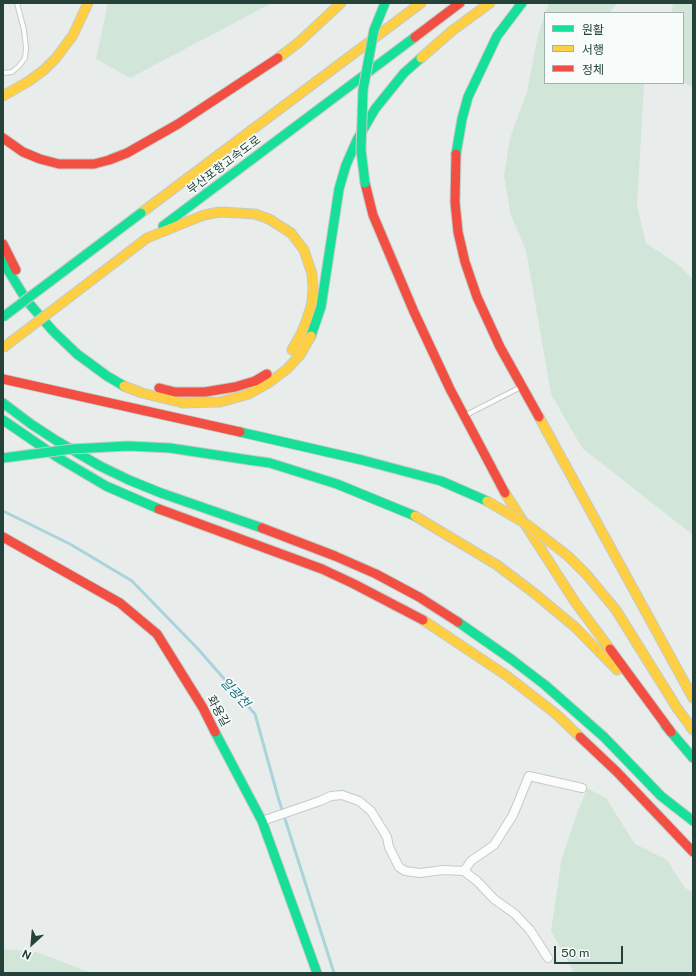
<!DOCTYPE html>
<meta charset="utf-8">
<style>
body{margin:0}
#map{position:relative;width:696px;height:976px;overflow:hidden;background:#e8edeb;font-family:"Public Sans","Noto Sans KR",sans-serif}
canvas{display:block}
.frame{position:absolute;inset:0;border:4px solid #24423a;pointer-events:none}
.legend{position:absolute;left:544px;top:12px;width:140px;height:72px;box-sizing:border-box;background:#f7fbf9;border:1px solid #a3b1ad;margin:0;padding:5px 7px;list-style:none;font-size:12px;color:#24423a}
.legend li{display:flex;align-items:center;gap:8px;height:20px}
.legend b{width:20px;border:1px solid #a3b1ad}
.north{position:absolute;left:12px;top:924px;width:40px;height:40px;-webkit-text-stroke:3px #f7fbf9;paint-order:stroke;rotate:206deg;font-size:11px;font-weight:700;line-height:16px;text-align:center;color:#24423a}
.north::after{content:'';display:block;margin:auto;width:14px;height:18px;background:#24423a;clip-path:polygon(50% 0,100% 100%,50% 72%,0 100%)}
.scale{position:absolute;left:554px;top:946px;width:69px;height:18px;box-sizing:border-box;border:2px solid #24423a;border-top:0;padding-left:5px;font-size:12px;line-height:14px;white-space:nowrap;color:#24423a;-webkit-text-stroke:3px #f7fbf9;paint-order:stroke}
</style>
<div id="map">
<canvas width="696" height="976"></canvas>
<div class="frame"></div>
<ul class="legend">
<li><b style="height:5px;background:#16e098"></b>원활</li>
<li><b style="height:5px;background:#ffcf43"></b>서행</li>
<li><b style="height:5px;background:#f24e42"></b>정체</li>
</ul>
<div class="north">N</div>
<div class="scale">50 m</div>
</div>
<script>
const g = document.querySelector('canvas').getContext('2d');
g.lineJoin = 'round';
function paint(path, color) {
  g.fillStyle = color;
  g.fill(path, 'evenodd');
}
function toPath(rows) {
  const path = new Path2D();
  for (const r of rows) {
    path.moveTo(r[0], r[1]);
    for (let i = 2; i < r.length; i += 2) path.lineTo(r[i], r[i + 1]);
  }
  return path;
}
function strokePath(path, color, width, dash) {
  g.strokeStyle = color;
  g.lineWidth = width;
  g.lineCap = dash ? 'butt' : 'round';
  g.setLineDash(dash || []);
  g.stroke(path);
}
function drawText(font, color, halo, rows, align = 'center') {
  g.font = font + ' "Public Sans","Noto Sans KR",sans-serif';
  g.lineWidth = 3.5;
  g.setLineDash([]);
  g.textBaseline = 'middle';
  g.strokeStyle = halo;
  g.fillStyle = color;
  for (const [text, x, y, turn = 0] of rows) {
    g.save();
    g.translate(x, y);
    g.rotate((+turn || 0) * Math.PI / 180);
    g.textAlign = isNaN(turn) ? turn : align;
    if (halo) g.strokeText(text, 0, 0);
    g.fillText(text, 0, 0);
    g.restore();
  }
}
const green = toPath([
 [108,3,272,3,130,78,96,59],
 [549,3,618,3,609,13,545,13],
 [673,3,693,3,693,88,683,82,683,13,672,13],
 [545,14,545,83,644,84,637,206,646,243,680,266,693,279,693,535,582,448,551,394,526,250,511,216,504,176,510,138,527,92,538,35],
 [587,788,606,798,635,844,667,860,685,888,693,892,693,973,574,973,551,931,561,862,574,821],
 [3,949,37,952,91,973,3,973]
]);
const stream = toPath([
 [3,511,70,544,132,581,198,649,255,714,278,797,334,973]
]);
const lane = toPath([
 [3,73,12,72,19,66,25,58,26,48,24,30,17,3],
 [466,415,519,388]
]);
const street = toPath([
 [262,821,320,801,331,796,342,795,359,801,371,811,387,837,389,847,399,867,405,871,420,873,443,870,464,871,471,861,494,845,513,815,529,776,582,788],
 [464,871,477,881,494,899,515,914,530,930,548,958]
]);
const fast = toPath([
 [456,154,462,119,468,97,497,36,522,3],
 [163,226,415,37],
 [3,262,27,301,53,331,77,354,107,376,124,386],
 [311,336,321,307,339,189,346,165,357,140,375,109,404,73,421,58],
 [3,403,31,424,57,441,100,466,129,480,161,493,262,528],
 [3,420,57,457,106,486,159,509],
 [240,432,362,460,441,481,487,501],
 [249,460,270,463,337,484,415,516],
 [458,622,511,659,545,685,604,737,661,796,693,821],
 [665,725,693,758],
 [215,732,262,821,317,973]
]);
const slow = toPath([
 [278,58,298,43,341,3],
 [421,58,453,30,490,3],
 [3,96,29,81,44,70,56,58,73,35,88,3],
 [141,213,421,3],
 [147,238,204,215,220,212,255,214,269,219,291,233,304,250,312,274,313,288,312,303,307,319,301,334,292,350],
 [124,386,142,393,183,403,220,402,249,394,270,382,287,369,300,355,311,336],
 [539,417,693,698],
 [505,493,575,602,610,649],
 [415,516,497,565,534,593,575,627,617,670],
 [616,610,677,708,693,730],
 [423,620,507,676,556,714,580,737]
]);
const jam = toPath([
 [415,37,460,3],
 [3,138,23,152,40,159,59,164,94,164,109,160,127,153,178,124,278,58],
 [456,154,455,202,458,232,465,262,477,297,500,347,539,417],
 [365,183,373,215,414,312,450,389,505,493],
 [3,244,16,270],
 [3,379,240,432],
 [159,388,175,392,205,392,235,387,255,381,267,374],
 [159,509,322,569,354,584,423,620],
 [262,528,335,556,376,574,419,597,458,622],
 [3,537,120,603,157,634,203,708,215,732],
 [610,649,671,732],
 [580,737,617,772,693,852]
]);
const fastBridge = toPath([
 [365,183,361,150,363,90,374,30,385,3],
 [3,317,141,213],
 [3,458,72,449,128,446,170,448,249,460]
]);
const slowBridge = toPath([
 [3,348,147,238],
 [487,501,528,525,568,556,587,575,616,610]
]);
const streetNames = [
 ["부산포항고속도로",224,165,-37],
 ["화용길",218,711,61]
];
const waterNames = [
 ["일광천",235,693,47]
];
paint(green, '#d1e6d8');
strokePath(stream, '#a9d4db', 3);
strokePath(lane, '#c5cac8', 6);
strokePath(street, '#c5cac8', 10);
strokePath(fast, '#c3cbc8', 11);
strokePath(slow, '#c3cbc8', 11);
strokePath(jam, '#c3cbc8', 11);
strokePath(lane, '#fcfcfc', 4);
strokePath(street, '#fcfcfc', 8);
strokePath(fast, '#16e098', 9);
strokePath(slow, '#ffcf43', 9);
strokePath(jam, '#f24e42', 9);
strokePath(fastBridge, '#c3ccc9', 11, []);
strokePath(slowBridge, '#c3ccc9', 11, []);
strokePath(fastBridge, '#16e098', 9);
strokePath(slowBridge, '#ffcf43', 9);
drawText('12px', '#24423a', '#f7fbf9', streetNames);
drawText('italic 13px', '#1c6f80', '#f7fbf9', waterNames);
</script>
